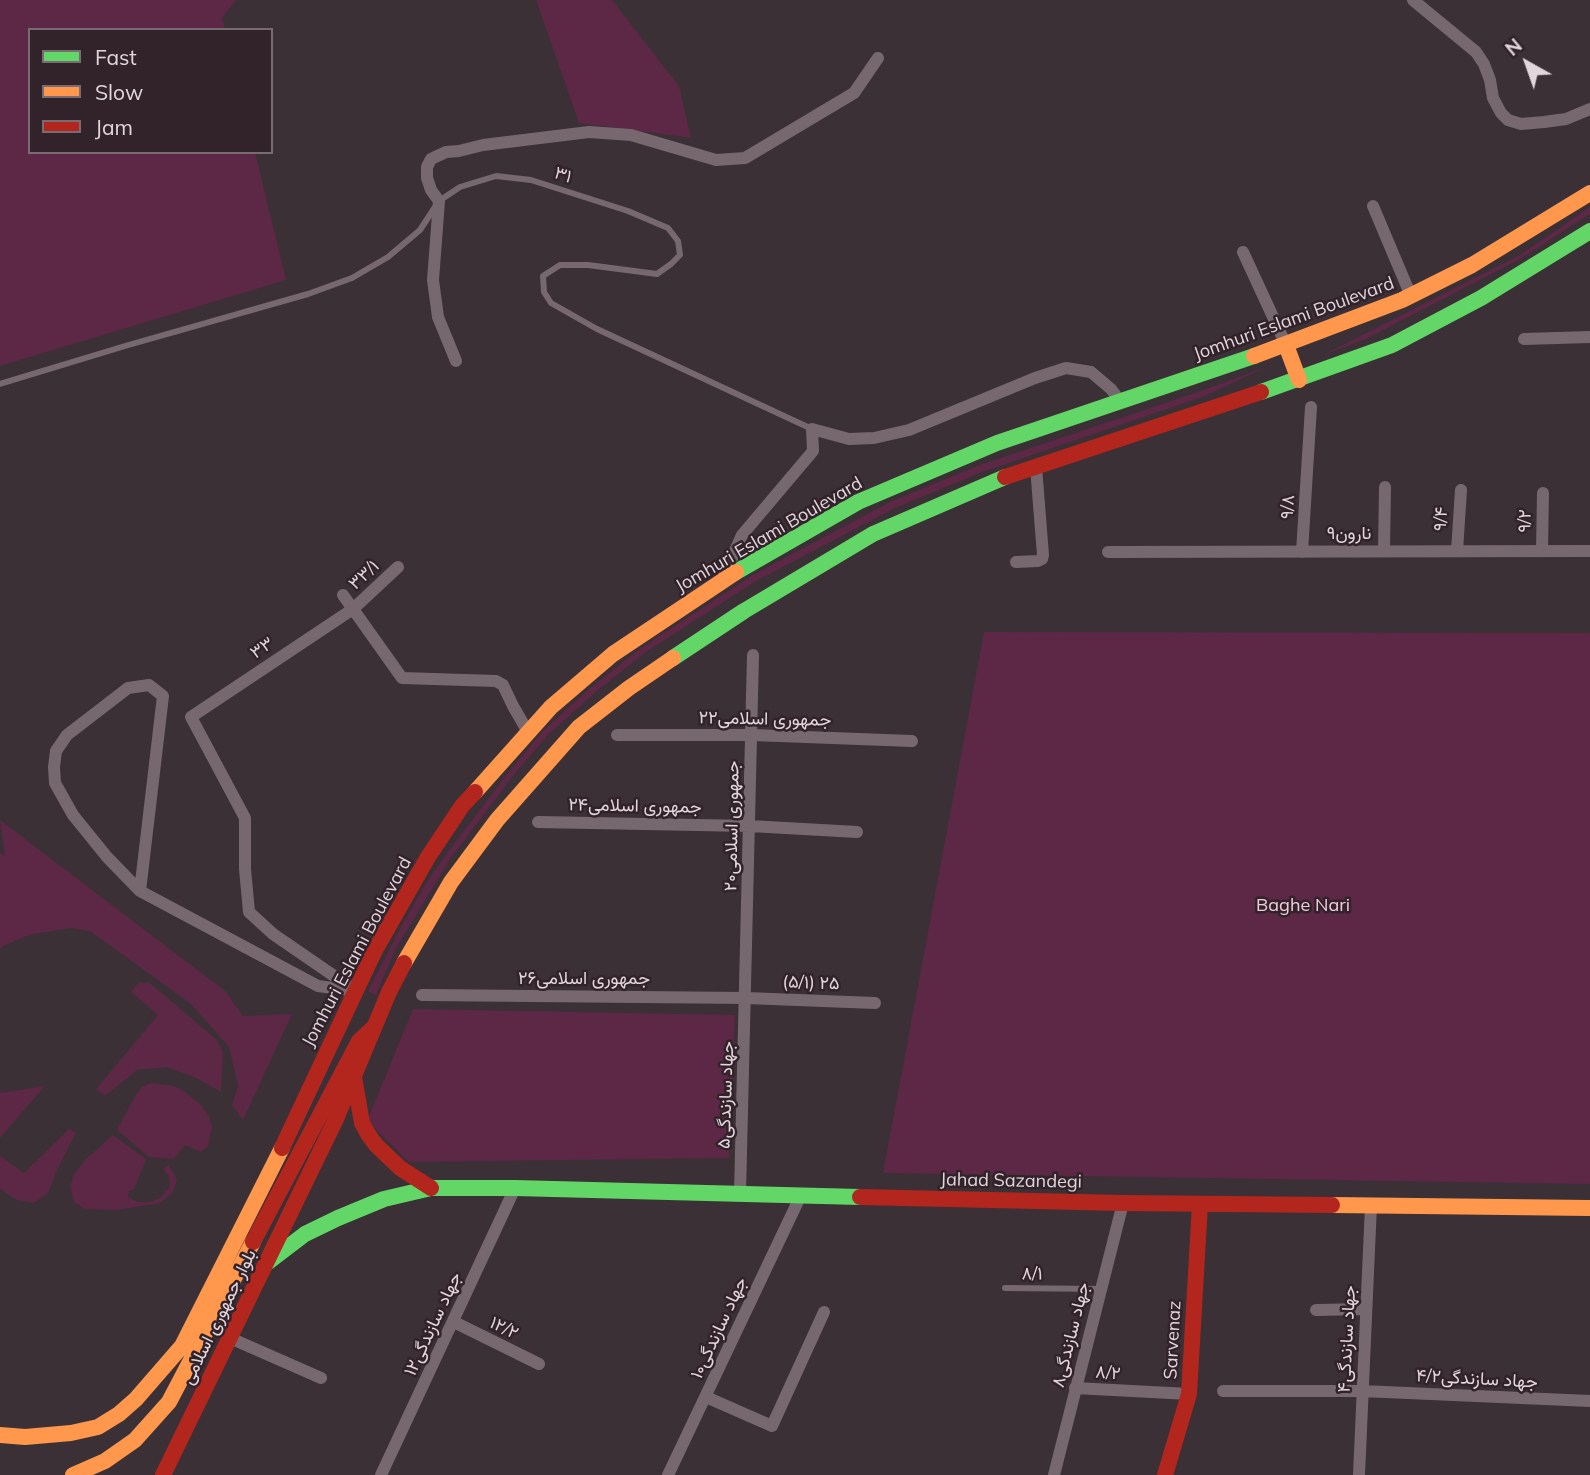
<!DOCTYPE html>
<meta charset="utf-8">
<style>
body{margin:0}
#map{position:relative;width:1590px;height:1475px;overflow:hidden;background:#3a3035;font-family:Mulish,sans-serif}
canvas{display:block}
.legend{position:absolute;left:28px;top:28px;width:245px;height:126px;box-sizing:border-box;background:#32232a;border:2px solid #786b71;margin:0;padding:9px 12px;list-style:none;font-size:21px;color:#e1d6db}
.legend li{display:flex;align-items:center;gap:14px;height:35px}
.legend b{width:35px;border:2px solid #786b71}
.north{position:absolute;left:1492px;top:28px;width:70px;height:70px;-webkit-text-stroke:5px #32232a;paint-order:stroke;rotate:320deg;font-size:19px;font-weight:700;line-height:28px;text-align:center;color:#e1d6db}
.north::after{content:'';display:block;margin:auto;width:24px;height:32px;background:#e1d6db;clip-path:polygon(50% 0,100% 100%,50% 72%,0 100%)}
</style>
<div id="map">
<canvas width="1590" height="1475"></canvas>
<ul class="legend">
<li><b style="height:9px;background:#63d668"></b>Fast</li>
<li><b style="height:9px;background:#ff974d"></b>Slow</li>
<li><b style="height:9px;background:#b3261e"></b>Jam</li>
</ul>
<div class="north">N</div>
</div>
<script>
const g = document.querySelector('canvas').getContext('2d');
g.lineJoin = 'round';
function paint(path, color) {
  g.fillStyle = color;
  g.fill(path, 'evenodd');
}
function toPath(rows) {
  const path = new Path2D();
  for (const r of rows) {
    path.moveTo(r[0], r[1]);
    for (let i = 2; i < r.length; i += 2) path.lineTo(r[i], r[i + 1]);
  }
  return path;
}
function strokePath(path, color, width, dash) {
  g.strokeStyle = color;
  g.lineWidth = width;
  g.lineCap = dash ? 'butt' : 'round';
  g.setLineDash(dash || []);
  g.stroke(path);
}
function drawText(font, color, halo, rows, align = 'center') {
  g.font = font + ' Mulish,Vazirmatn,sans-serif';
  g.lineWidth = 5;
  g.setLineDash([]);
  g.textBaseline = 'middle';
  g.strokeStyle = halo;
  g.fillStyle = color;
  for (const [text, x, y, turn = 0] of rows) {
    g.save();
    g.translate(x, y);
    g.rotate((+turn || 0) * Math.PI / 180);
    g.textAlign = isNaN(turn) ? turn : align;
    if (halo) g.strokeText(text, 0, 0);
    g.fillText(text, 0, 0);
    g.restore();
  }
}
const green = toPath([
 [0,0,236,0,222,18,225,30,30,30,30,152,255,152,286,280,0,366],
 [536,0,612,0,679,86,691,138,579,123],
 [1590,207,1590,214,1522,258,1366,339,1323,355,1520,255],
 [1266,367,1205,396,982,472,895,508,756,581,646,652,598,690,548,735,516,772,450,859,395,950,376,995,368,991,399,931,425,885,450,849,512,768,542,732,589,689,641,648,753,575,892,501,980,465,1201,391],
 [984,632,1590,633,1590,1184,883,1173],
 [0,820,225,991,243,1016,292,1014,243,1120,232,1105,238,1086,229,1047,191,1004,90,931,70,928,29,935,3,946,0,949,0,853,5,856],
 [138,983,150,983,217,1040,223,1051,221,1092,196,1078,167,1067,137,1070,105,1096,96,1089,158,1015,131,992],
 [413,1009,735,1015,729,1158,409,1162,367,1121],
 [151,1083,174,1086,184,1091,202,1106,209,1116,212,1127,208,1146,201,1152,185,1145,174,1159,149,1157,117,1130,135,1096,142,1087],
 [45,1086,25,1109,0,1138,0,1093],
 [69,1129,76,1133,57,1170,48,1193,34,1203,17,1200,0,1189,0,1156,24,1173],
 [113,1135,146,1159,134,1189,129,1191,128,1197,138,1202,150,1202,160,1198,170,1187,169,1177,163,1169,169,1165,177,1180,173,1192,160,1203,117,1210,85,1209,74,1202,70,1187,74,1174,86,1159]
]);
const lane = toPath([
 [0,384,125,346,308,294,352,278,388,257,420,230,439,201,460,187,496,176,531,180,628,211,668,228,678,241,680,255,671,264,657,274,588,265,560,265,543,276,544,292,551,303,597,329,812,429],
 [1005,1288,1101,1289]
]);
const street = toPath([
 [1413,0,1476,52,1484,64,1490,80,1493,98,1501,113,1508,120,1521,124,1544,122,1566,119,1590,109],
 [1373,206,1411,296],
 [1243,252,1286,345],
 [1524,339,1590,337],
 [456,361,438,317,433,280,439,201,431,190,427,178,427,167,431,159,446,152,459,151,483,145,589,132,631,135,716,160,745,158,854,93,878,58],
 [1384,551,1385,487],
 [1457,551,1461,490],
 [1542,551,1543,493],
 [1108,552,1590,551],
 [1302,552,1311,407],
 [1016,562,1038,561,1042,559,1043,555,1036,467],
 [723,578,742,535,813,451,812,429,849,439,874,438,909,430,1035,378,1066,368,1091,372,1111,389,1120,401],
 [343,595,402,678,496,681,503,685,513,706,528,732],
 [617,735,752,735,912,741],
 [538,822,750,826,857,832],
 [140,891,163,696,149,685,128,688,67,735,56,751,54,767,55,783,73,815,107,857,140,891,318,986,356,991],
 [353,989,273,934,249,912,245,869,245,818,191,717,353,609,398,567],
 [422,995,746,998,875,1003],
 [740,1193,753,655],
 [1316,1310,1366,1309],
 [454,1322,539,1364],
 [230,1338,321,1378],
 [1075,1388,1189,1394],
 [1223,1391,1362,1391,1590,1401],
 [706,1397,772,1426,824,1312],
 [381,1475,515,1188],
 [668,1475,801,1195],
 [1054,1475,1123,1203],
 [1359,1475,1371,1205]
]);
const fast = toPath([
 [1261,392,1392,345,1481,298,1590,231],
 [736,572,858,502,997,443,1254,356],
 [673,658,744,611,873,534,1005,477],
 [267,1263,305,1234,338,1218,384,1199,431,1188,515,1188,860,1197]
]);
const slow = toPath([
 [1286,345,1299,380],
 [1254,356,1402,300,1472,265,1590,193],
 [475,792,551,707,613,654,736,572],
 [404,963,451,882,497,820,579,727,629,688,673,658],
 [1332,1205,1590,1208],
 [0,1435,25,1437,71,1433,98,1427,119,1414,136,1399,182,1346,282,1148],
 [73,1475,105,1461,135,1440,169,1402,253,1242]
]);
const jam = toPath([
 [1005,477,1261,392],
 [354,1077,362,1123,368,1134,376,1145,400,1168,431,1188],
 [282,1148,374,952,428,857,462,806,475,792],
 [860,1197,1123,1203,1332,1205],
 [253,1242,359,1041,375,1026],
 [163,1475,336,1119,389,992,404,963],
 [1165,1475,1189,1394,1200,1204]
]);
const streetNames = [
 ["۳۱",563,175,18],
 ["Jomhuri Eslami Boulevard",1294,319,-20],
 ["۹/۸",1288,507,-86],
 ["۹/۴",1441,519,-86],
 ["۹/۲",1525,521,-88],
 ["نارون۹",1349,534],
 ["Jomhuri Eslami Boulevard",769,535,-30],
 ["۳۳/۱",364,575,-43],
 ["۳۳",262,648,-34],
 ["جمهوری اسلامی۲۲",765,719,1],
 ["جمهوری اسلامی۲۴",635,806,1],
 ["جمهوری اسلامی۲۰",732,826,-89],
 ["Jomhuri Eslami Boulevard",357,952,-62],
 ["جمهوری اسلامی۲۶",584,979],
 ["(۵/۱) ۲۵",811,983,2],
 ["جهاد سازندگی۵",726,1095,-88],
 ["Jahad Sazandegi",1011,1181,1],
 ["۸/۱",1032,1274,1],
 ["بلوار جمهوری اسلامی",219,1317,-64],
 ["جهاد سازندگی۱۲",433,1324,-65],
 ["۱۲/۲",504,1328,26],
 ["جهاد سازندگی۱۰",719,1328,-65],
 ["جهاد سازندگی۸",1071,1335,-76],
 ["جهاد سازندگی۴",1347,1339,-87],
 ["Sarvenaz",1173,1340,-87],
 ["۸/۲",1108,1373,4],
 ["۴/۲جهاد سازندگی",1477,1379,3]
];
const parkNames = [
 ["Baghe Nari",1303,906]
];
paint(green, '#5c2845');
strokePath(lane, '#776870', 6);
strokePath(street, '#776870', 12);
strokePath(fast, '#63d668', 16);
strokePath(slow, '#ff974d', 16);
strokePath(jam, '#b3261e', 16);
drawText('18px', '#e1d6db', '#32232a', streetNames);
drawText('18px', '#f3cbde', '#32232a', parkNames);
</script>
